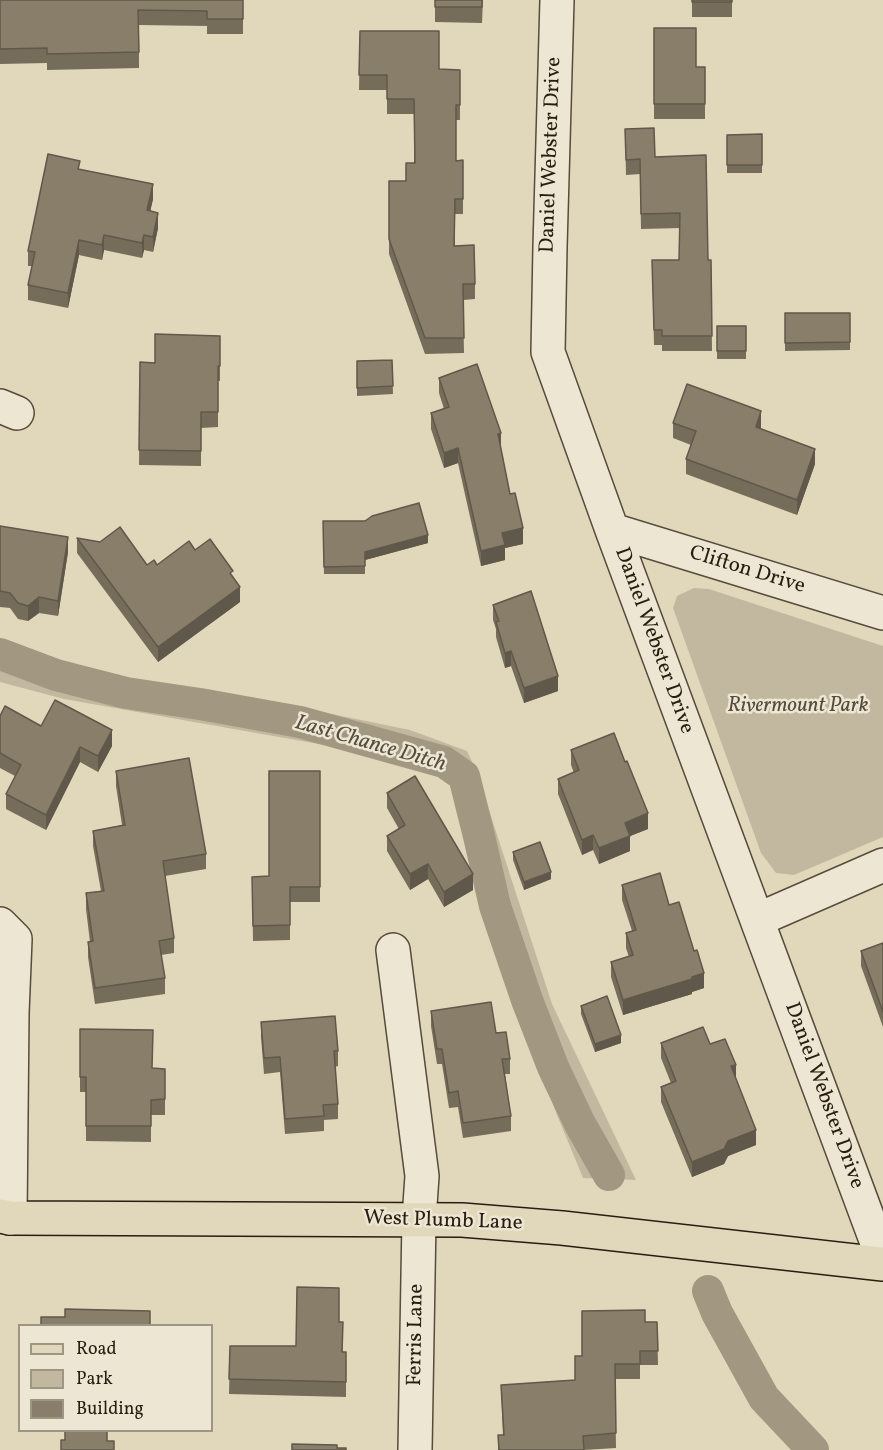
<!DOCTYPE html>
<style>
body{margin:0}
#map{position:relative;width:883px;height:1450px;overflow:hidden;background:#e1d8bc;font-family:Vollkorn,serif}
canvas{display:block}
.legend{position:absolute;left:18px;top:1324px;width:195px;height:108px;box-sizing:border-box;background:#ece6d3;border:2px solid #9e9585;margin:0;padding:8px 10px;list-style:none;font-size:18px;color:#291c10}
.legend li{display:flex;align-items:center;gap:12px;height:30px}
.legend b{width:30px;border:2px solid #9e9585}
</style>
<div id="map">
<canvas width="883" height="1450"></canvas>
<ul class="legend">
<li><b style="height:8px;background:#e1d8bc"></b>Road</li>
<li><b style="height:16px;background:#c2b89f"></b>Park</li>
<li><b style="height:16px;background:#897e69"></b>Building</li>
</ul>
</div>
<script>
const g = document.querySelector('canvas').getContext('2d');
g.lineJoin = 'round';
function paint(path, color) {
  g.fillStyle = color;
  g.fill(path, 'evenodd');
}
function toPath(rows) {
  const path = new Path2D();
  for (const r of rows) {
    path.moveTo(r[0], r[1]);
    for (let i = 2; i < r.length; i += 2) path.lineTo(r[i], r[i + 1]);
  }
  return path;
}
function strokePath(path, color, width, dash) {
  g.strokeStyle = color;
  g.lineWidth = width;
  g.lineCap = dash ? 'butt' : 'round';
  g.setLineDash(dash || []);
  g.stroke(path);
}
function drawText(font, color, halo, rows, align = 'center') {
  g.font = font + ' Vollkorn,serif';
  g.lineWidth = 5;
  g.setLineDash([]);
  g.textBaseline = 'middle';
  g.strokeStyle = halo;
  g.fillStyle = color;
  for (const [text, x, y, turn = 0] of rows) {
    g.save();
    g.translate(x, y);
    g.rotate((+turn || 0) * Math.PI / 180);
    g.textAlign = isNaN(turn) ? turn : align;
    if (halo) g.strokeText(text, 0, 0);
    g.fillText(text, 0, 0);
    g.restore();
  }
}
const green = toPath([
 [694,588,709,589,883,646,883,837,794,875,776,873,761,853,673,608,677,596],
 [0,644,89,672,193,694,322,712,410,730,467,751,476,770,552,1004,636,1180,583,1178,555,1110,518,1010,474,832,459,780,434,767,341,748,64,699,0,682]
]);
const canal = toPath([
 [0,654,56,675,126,693,200,704,300,722,444,762,464,776,479,836,495,906,527,1000,553,1067,580,1124,609,1175],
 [708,1291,717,1313,764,1398,813,1450]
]);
const minor = toPath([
 [557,0,550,247,548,352,612,530,883,1259],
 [0,406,17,413],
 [612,530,883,613],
 [757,920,883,865],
 [0,924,15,939,12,1013,10,1218],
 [393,950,422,1176,419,1219,415,1450]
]);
const major = toPath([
 [0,1216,10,1218,462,1220,562,1228,883,1264]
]);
const wall = toPath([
 [0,0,243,0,243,34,207,34,207,26,139,25,139,68,47,70,47,63,0,64],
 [435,0,483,0,482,23,435,22],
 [692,0,732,0,732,17,692,17],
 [654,28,696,67,705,67,705,119,654,119],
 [360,31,439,69,460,70,460,120,456,120,456,161,463,160,463,214,455,214,455,246,475,284,475,299,463,300,464,353,425,354,389,254,389,181,406,181,414,163,414,114,387,114,387,90,359,90],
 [625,129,655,157,708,260,711,260,712,351,662,351,662,345,654,345,652,260,679,260,680,228,641,229,640,174,626,175],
 [762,134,762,173,727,173,727,135],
 [80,169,153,199,150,211,158,228,153,252,144,250,142,258,104,250,102,260,79,255,68,308,28,300,28,285,32,266,28,266,28,251],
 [785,313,850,313,850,350,785,351],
 [717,326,746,326,746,359,717,359],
 [220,336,220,381,218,381,218,427,201,428,201,466,139,465,140,362,155,363],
 [392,360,393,394,357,396,357,361],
 [439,378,501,448,510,494,523,544,505,548,505,560,481,566,458,463,444,468,431,429,431,413,444,409,439,393],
 [673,423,761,426,761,429,815,464,797,515,686,474,686,459,691,445,673,438],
 [323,521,428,543,365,560,365,574,324,574],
 [0,526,68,552,58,616,39,613,28,621,18,619,10,608,0,607],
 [77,538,147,565,157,565,195,550,233,578,240,602,158,662,77,553],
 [493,605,558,691,524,703,511,666,505,668,496,637,496,629,493,620],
 [0,716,112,746,98,772,80,762,46,830,6,809,6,794,15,776,0,768],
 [571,750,648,829,630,836,630,851,599,864,593,850,582,855,558,794,558,779,574,773,571,765],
 [116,771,206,854,206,869,165,876,174,938,174,953,161,955,165,978,165,994,95,1004,88,957,88,942,90,942,86,909,86,893,101,891,93,846,93,831,122,825,116,786],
 [320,771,320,902,290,902,290,940,253,941,252,877,269,876],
 [387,793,473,890,444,907,428,879,410,890,387,851,387,836,399,829,387,808],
 [513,852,551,879,524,890,513,860],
 [622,885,669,905,704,988,692,992,692,994,623,1015,611,977,611,962,629,957,626,948,626,933,632,931,622,900],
 [883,943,883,1027,861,966,861,951],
 [581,1006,621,1043,595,1052,581,1014],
 [431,1011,496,1033,510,1059,510,1074,505,1074,511,1116,511,1131,463,1138,458,1107,449,1108,442,1064,437,1064,431,1026],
 [261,1022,338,1051,338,1066,335,1067,338,1104,338,1119,324,1120,324,1131,285,1134,280,1072,264,1074,261,1037],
 [80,1029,153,1068,165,1069,165,1115,151,1115,151,1142,86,1141,86,1092,80,1092],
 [661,1043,710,1044,736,1078,756,1145,728,1156,724,1164,692,1177,661,1102,661,1087,671,1083,661,1058],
 [339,1322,343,1352,346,1352,346,1397,229,1394,230,1346,296,1346],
 [645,1322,657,1322,658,1365,640,1365,640,1379,615,1379,616,1448,584,1450,498,1450,498,1435,503,1435,501,1385,575,1380,582,1356]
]);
const shadedWall = toPath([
 [153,184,153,199,147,226,147,210],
 [158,213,158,228,153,252,153,237],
 [104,235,104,250,102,260,102,245],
 [144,235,144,250,142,258,142,243],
 [79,240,79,255,68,308,68,293],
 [761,411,761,426,756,442,756,427],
 [501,433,501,448,498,434],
 [458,448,458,463,444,468,444,453],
 [815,449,815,464,797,515,797,500],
 [523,528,523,544,505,548,505,560,481,566,481,551,502,533],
 [428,535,428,543,365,560,365,552],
 [68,537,68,552,58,616,58,601],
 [240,587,240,602,158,662,158,647],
 [39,597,39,613,28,621,28,606],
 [511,651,511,666,505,668,505,653],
 [558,676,558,691,524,703,524,688],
 [112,730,112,746,98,772,98,756],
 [80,747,80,762,46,830,46,815],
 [648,813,648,829,625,838,625,823],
 [593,835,593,850,582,855,582,840],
 [630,836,630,851,599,864,599,848],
 [428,864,428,879,410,890,410,874],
 [551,872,551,879,524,890,524,882],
 [473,874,473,890,444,907,444,892],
 [704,973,704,988,692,992,692,994,623,1015,623,1000],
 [621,1035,621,1043,595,1052,595,1044],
 [736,1065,736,1080,731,1066],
 [756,1130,756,1145,728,1156,724,1164,692,1177,692,1162,728,1141]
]);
const building = toPath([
 [0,0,243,0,243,19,207,19,207,11,138,10,139,52,47,54,47,48,0,49,0,0],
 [435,0,482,0,482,7,435,7,435,0],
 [692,0,732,0,732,2,692,2,692,0],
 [654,28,696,28,696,67,705,67,705,104,654,104,654,28],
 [360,31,439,31,439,69,460,70,460,105,456,105,456,161,463,160,463,199,455,199,454,246,474,245,475,284,463,284,464,338,425,338,389,239,389,181,406,181,406,163,415,163,414,99,387,99,387,75,359,75,360,31],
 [654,128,655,157,706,155,708,260,711,260,712,336,662,336,662,330,654,330,652,260,679,260,680,213,641,214,640,159,626,160,625,129,654,128],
 [762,134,762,165,727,165,727,135,762,134],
 [48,154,80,161,78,169,153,184,147,210,158,213,153,237,144,235,142,243,104,235,102,245,79,240,68,293,28,285,35,252,28,251,48,154],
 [785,313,850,313,850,342,785,343,785,313],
 [717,326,746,326,746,351,717,351,717,326],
 [155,334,220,336,220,366,218,366,218,412,201,412,201,451,139,450,140,362,155,363,155,334],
 [392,360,393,386,357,388,357,361,392,360],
 [477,364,501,433,498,434,510,494,515,493,523,528,502,533,505,545,481,551,458,448,444,453,431,413,449,407,439,378,477,364],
 [687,384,761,411,756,427,815,449,797,500,686,459,696,431,673,423,687,384],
 [419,503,428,535,365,552,365,566,324,567,323,521,365,521,372,516,419,503],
 [0,526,68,537,58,601,39,597,28,606,18,603,10,593,0,591,0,526],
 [120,527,147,565,154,560,157,565,189,541,195,550,210,539,233,571,230,573,240,587,158,647,77,538,100,542,120,527],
 [531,591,558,676,524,688,511,651,505,653,496,622,499,621,493,605,531,591],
 [55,700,112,730,98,756,80,747,46,815,6,794,21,765,0,753,0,716,5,706,41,726,55,700],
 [614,733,625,762,627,761,648,813,625,823,630,836,599,848,593,835,582,840,558,779,579,770,571,750,614,733],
 [189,758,206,854,163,861,174,938,159,941,165,978,95,988,88,942,93,941,86,893,104,891,93,831,125,825,116,771,189,758],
 [269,771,320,771,320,887,290,887,290,925,253,926,252,877,269,876,269,771],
 [415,776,473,874,444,892,428,864,410,874,387,836,405,825,387,793,415,776],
 [540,842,551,872,524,882,513,852,540,842],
 [660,873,669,905,679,902,694,951,697,950,704,973,692,977,692,979,623,1000,611,962,633,955,626,933,636,930,622,885,660,873],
 [883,943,883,1012,861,951,883,943],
 [607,996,621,1035,595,1044,581,1006,607,996],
 [491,1002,496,1033,506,1032,510,1059,502,1059,511,1116,463,1123,458,1091,449,1093,442,1049,437,1049,431,1011,491,1002],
 [335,1016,338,1051,334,1051,338,1104,323,1105,324,1116,285,1119,280,1057,264,1058,261,1022,335,1016],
 [703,1027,710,1044,725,1039,736,1065,731,1066,756,1130,728,1141,724,1149,692,1162,661,1087,676,1081,661,1043,703,1027],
 [80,1029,153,1030,152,1068,165,1069,165,1099,151,1100,151,1126,86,1126,86,1077,80,1077,80,1029],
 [297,1287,339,1288,339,1322,343,1322,342,1352,346,1352,346,1382,229,1379,230,1346,296,1346,297,1287],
 [65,1309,150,1311,150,1326,41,1326,41,1317,65,1317,65,1309],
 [645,1310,645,1322,657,1322,658,1351,640,1351,640,1364,615,1364,616,1433,583,1436,584,1450,499,1450,498,1435,504,1435,501,1385,575,1380,575,1356,582,1356,582,1311,645,1310],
 [65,1431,107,1431,107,1441,114,1441,114,1450,61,1450,61,1440,65,1440,65,1431],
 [292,1444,337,1445,337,1448,346,1448,346,1450,292,1450,292,1444]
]);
const streetNames = [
 ["Daniel Webster Drive",552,155,-88],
 ["Clifton Drive",747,571,17],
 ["Daniel Webster Drive",653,641,70],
 ["Daniel Webster Drive",823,1096,70],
 ["West Plumb Lane",443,1222,2],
 ["Ferris Lane",417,1335,-89]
];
const parkNames = [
 ["Rivermount Park",798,707]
];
const waterNames = [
 ["Last Chance Ditch",370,745,16]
];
paint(green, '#c2b89f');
strokePath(canal, '#a29882', 32);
strokePath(minor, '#574b3b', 36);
strokePath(major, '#291c10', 36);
strokePath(minor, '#ece6d3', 33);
strokePath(major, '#e1d8bc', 33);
paint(wall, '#766c5a');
paint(shadedWall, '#60584a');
paint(building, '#897e69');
strokePath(building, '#60584a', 1.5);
drawText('21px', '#291c10', '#ece6d3', streetNames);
drawText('italic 21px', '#574b3b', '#ece6d3', parkNames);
drawText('italic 22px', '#594e3e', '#ece6d3', waterNames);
</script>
